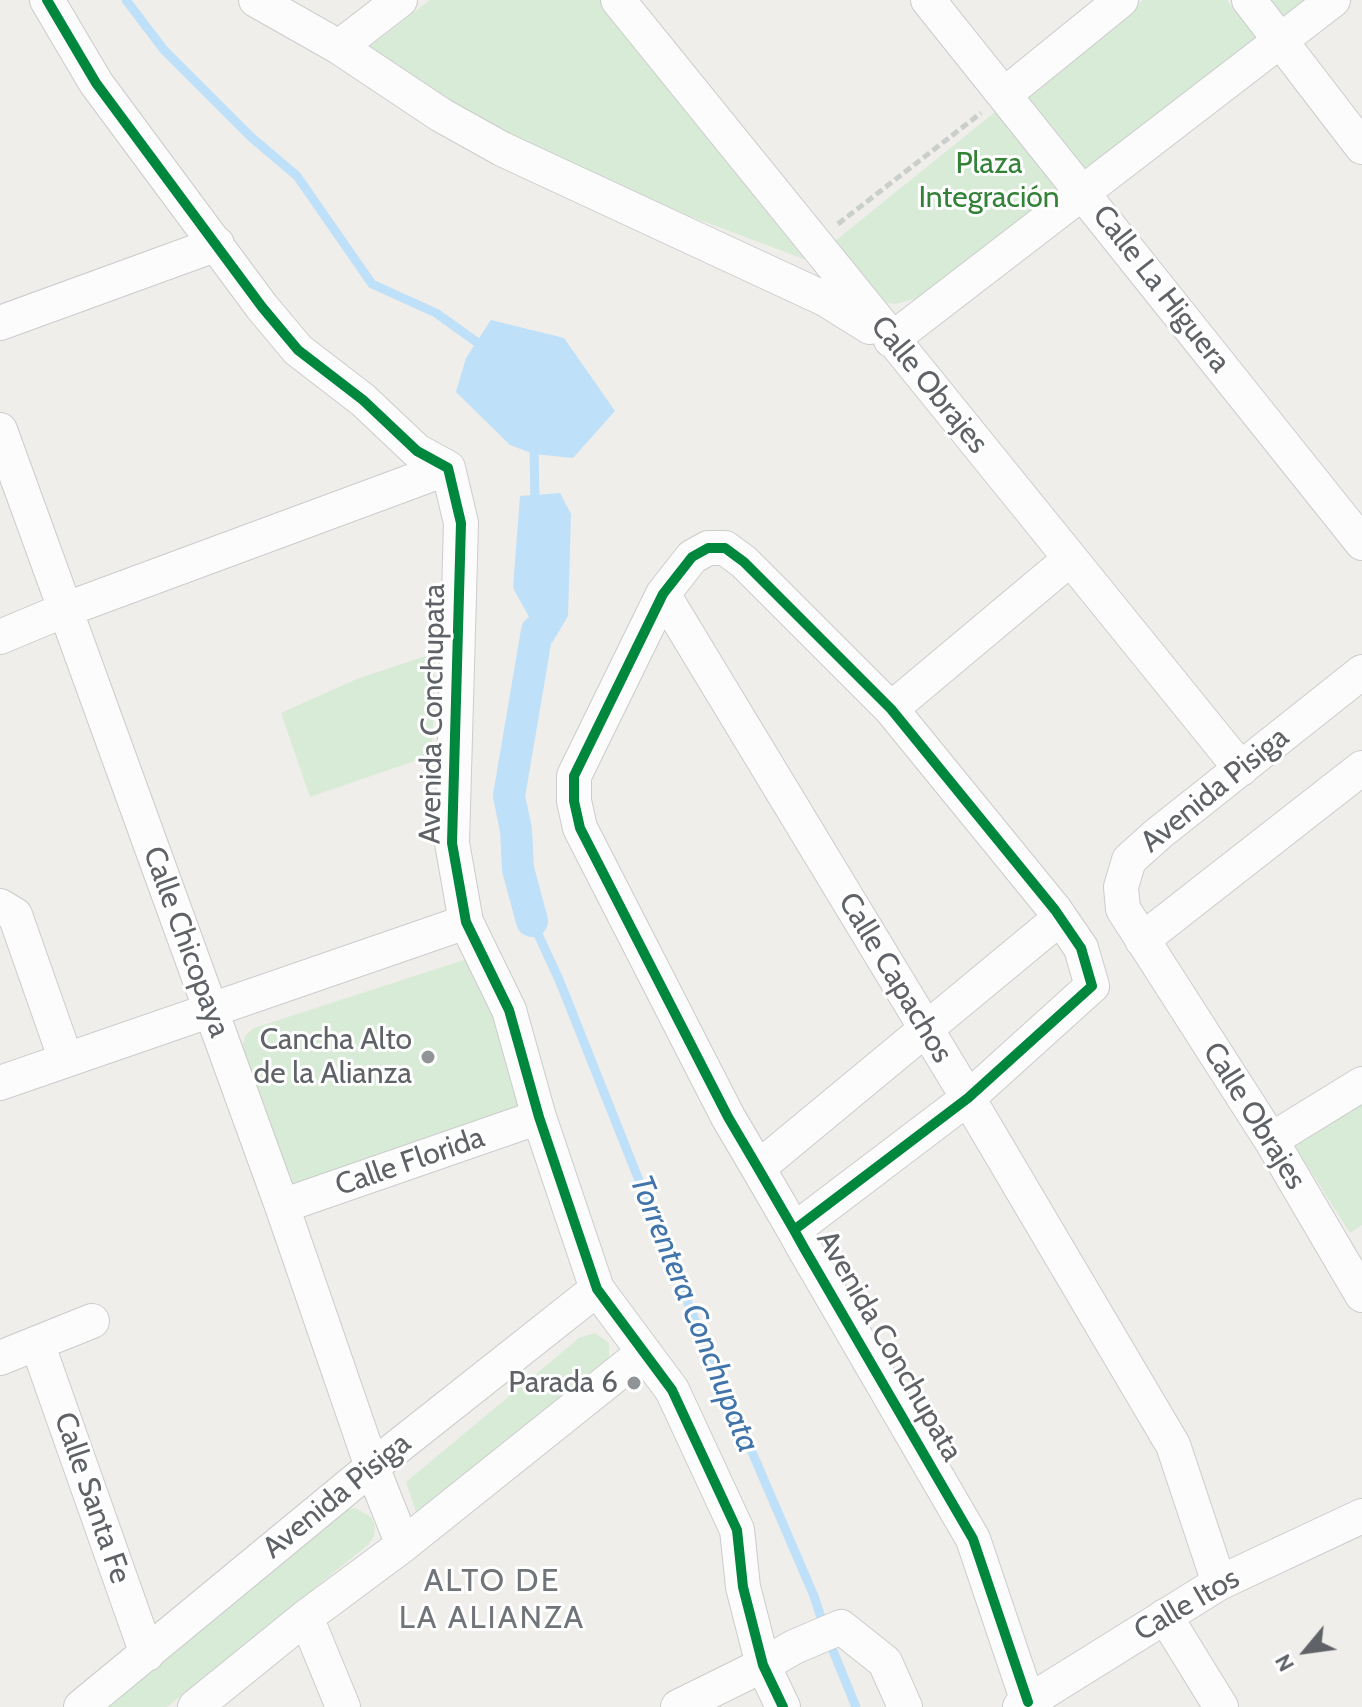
<!DOCTYPE html>
<meta charset="utf-8">
<style>
body{margin:0}
#map{position:relative;width:1362px;height:1707px;overflow:hidden;background:#efeeea;font-family:Cabin,sans-serif}
canvas{display:block}
.north{position:absolute;left:1266px;top:1611px;width:80px;height:80px;-webkit-text-stroke:6px #fff;paint-order:stroke;rotate:241deg;font-size:22px;font-weight:700;line-height:32px;text-align:center;color:#5f6368}
.north::after{content:'';display:block;margin:auto;width:28px;height:36px;background:#5f6368;clip-path:polygon(50% 0,100% 100%,50% 72%,0 100%)}
</style>
<div id="map">
<canvas width="1362" height="1707"></canvas>
<div class="north">N</div>
</div>
<script>
const g = document.querySelector('canvas').getContext('2d');
g.lineJoin = 'round';
function paint(path, color) {
  g.fillStyle = color;
  g.fill(path, 'evenodd');
}
function toPath(rows) {
  const path = new Path2D();
  for (const r of rows) {
    path.moveTo(r[0], r[1]);
    for (let i = 2; i < r.length; i += 2) path.lineTo(r[i], r[i + 1]);
  }
  return path;
}
function strokePath(path, color, width, dash) {
  g.strokeStyle = color;
  g.lineWidth = width;
  g.lineCap = dash ? 'butt' : 'round';
  g.setLineDash(dash || []);
  g.stroke(path);
}
function drawText(font, color, halo, rows, align = 'center') {
  g.font = font + ' Cabin,sans-serif';
  g.lineWidth = 6;
  g.setLineDash([]);
  g.textBaseline = 'middle';
  g.strokeStyle = halo;
  g.fillStyle = color;
  for (const [text, x, y, turn = 0] of rows) {
    g.save();
    g.translate(x, y);
    g.rotate((+turn || 0) * Math.PI / 180);
    g.textAlign = isNaN(turn) ? turn : align;
    if (halo) g.strokeText(text, 0, 0);
    g.fillText(text, 0, 0);
    g.restore();
  }
}
const green = toPath([
 [430,0,599,0,809,261,684,214,552,155,468,111,365,50],
 [1143,0,1227,0,1257,39,1084,170,1024,97],
 [1267,0,1315,0,1283,17],
 [1000,108,1058,188,1053,195,918,298,895,304,877,301,835,241],
 [435,653,432,755,310,797,281,713,357,679],
 [467,959,479,963,522,1096,516,1112,297,1187,291,1183,242,1049,245,1036,254,1028],
 [1362,1097,1362,1225,1350,1233,1291,1140],
 [595,1333,609,1343,609,1361,417,1515,406,1482,579,1338],
 [355,1508,371,1517,375,1526,374,1536,369,1544,167,1707,102,1707,345,1510]
]);
const water = toPath([
 [491,320,564,338,615,411,573,458,534,454,510,445,456,392,466,358],
 [560,493,571,514,568,616,552,643,537,631,513,588,520,496]
]);
const stream = toPath([
 [126,0,164,50,251,137,297,176,372,284,436,313,485,348],
 [534,442,535,507],
 [532,921,560,982,687,1301,814,1596,824,1627],
 [829,1641,856,1707]
]);
const canal = toPath([
 [532,921,518,869,516,830,509,796,537,631]
]);
const path = toPath([
 [838,224,981,113]
]);
const minor = toPath([
 [47,0,96,83,262,307,298,350,363,400,417,451,448,468,461,523,452,843,466,922,509,1010,539,1117,597,1289,672,1390,737,1530,743,1587,763,1665,783,1707],
 [256,0,339,47,441,115,502,149,825,299,870,327],
 [618,0,1241,769],
 [928,0,1362,543],
 [1249,0,1362,147],
 [339,47,400,0],
 [1004,95,1121,0],
 [0,323,217,244],
 [891,340,1333,0],
 [0,430,282,1206,372,1467,403,1545],
 [663,594,968,1098,1173,1445,1219,1583],
 [0,637,67,609,448,468],
 [1362,672,1158,834,1129,860,1121,887,1123,909,1271,1140,1362,1295],
 [891,709,1070,559],
 [0,906,15,915,66,1060],
 [1142,940,1362,768],
 [0,1083,466,922],
 [1271,1140,1362,1084],
 [758,1168,1060,918],
 [282,1206,539,1117],
 [794,1230,968,1098,1092,986,1081,948,1055,910,891,709,744,562,725,548,708,548,692,557,663,594,574,776,574,801,580,828,728,1117,758,1168,794,1230,804,1248,973,1539,1028,1702],
 [37,1343,147,1654],
 [0,1358,92,1321],
 [1165,1616,1221,1707],
 [306,1617,343,1707],
 [81,1707,372,1467,597,1289],
 [195,1707,306,1617,403,1545,643,1353],
 [678,1707,763,1665,794,1647,841,1627,885,1662,905,1707],
 [1020,1707,1219,1583,1362,1516]
]);
const cycleway = toPath([
 [47,0,96,83,262,307,298,350,363,400,417,451,448,468,461,523,452,843,466,922,509,1010,539,1117,597,1289,672,1390,737,1530,743,1587,763,1665,783,1707],
 [794,1230,968,1098,1092,986,1081,948,1055,910,891,709,744,562,725,548,708,548,692,557,663,594,574,776,574,801,580,828,728,1117,758,1168,794,1230,804,1248,973,1539,1028,1702]
]);
const markers = [
 [428,1057,8,"#919496"],
 [634,1383,8,"#919496"]
];
const parkNames = [
 ["Plaza",989,164],
 ["Integración",989,198]
];
const streetNames = [
 ["Calle La Higuera",1161,289,52],
 ["Calle Obrajes",929,385,51],
 ["Avenida Conchupata",433,714,-89],
 ["Avenida Pisiga",1215,790,-39],
 ["Calle Chicopaya",186,942,70],
 ["Calle Capachos",895,978,59],
 ["Calle Obrajes",1254,1116,58],
 ["Calle Florida",410,1162,-19],
 ["Avenida Conchupata",889,1346,60],
 ["Avenida Pisiga",337,1496,-39],
 ["Calle Santa Fe",92,1498,71],
 ["Calle Itos",1187,1605,-30]
];
const poiNames = [
 ["Cancha Alto",412,1040],
 ["de la Alianza",412,1074],
 ["Parada 6",618,1383]
];
const waterNames = [
 ["Torrentera Conchupata",694,1314,68]
];
const neighbourhoodNames = [
 ["ALTO DE",492,1582],
 ["LA ALIANZA",492,1619]
];
paint(green, '#d8ebd6');
paint(water, '#bfe0f9');
strokePath(stream, '#bfe0f9', 9);
strokePath(canal, '#bfe0f9', 32);
strokePath(minor, '#cbcccc', 36);
strokePath(path, '#cacfcc', 5, [8, 4]);
strokePath(minor, '#fdfcfc', 34);
strokePath(cycleway, '#00873e', 10);
for (const [x, y, r, color] of markers) {
  const dot = new Path2D();
  dot.arc(x, y, r, 0, 2 * Math.PI);
  g.fillStyle = color;
  g.fill(dot);
  strokePath(dot, '#fff', 3);
}
drawText('30px', '#348238', '#fff', parkNames);
drawText('30px', '#5f6368', '#fff', streetNames);
drawText('30px', '#5f6368', '#fff', poiNames, 'right');
drawText('italic 32px', '#4174aa', '#fff', waterNames);
g.letterSpacing = '2px';
drawText('32px', '#70757a', '#fff', neighbourhoodNames);
g.letterSpacing = '0px';
</script>
